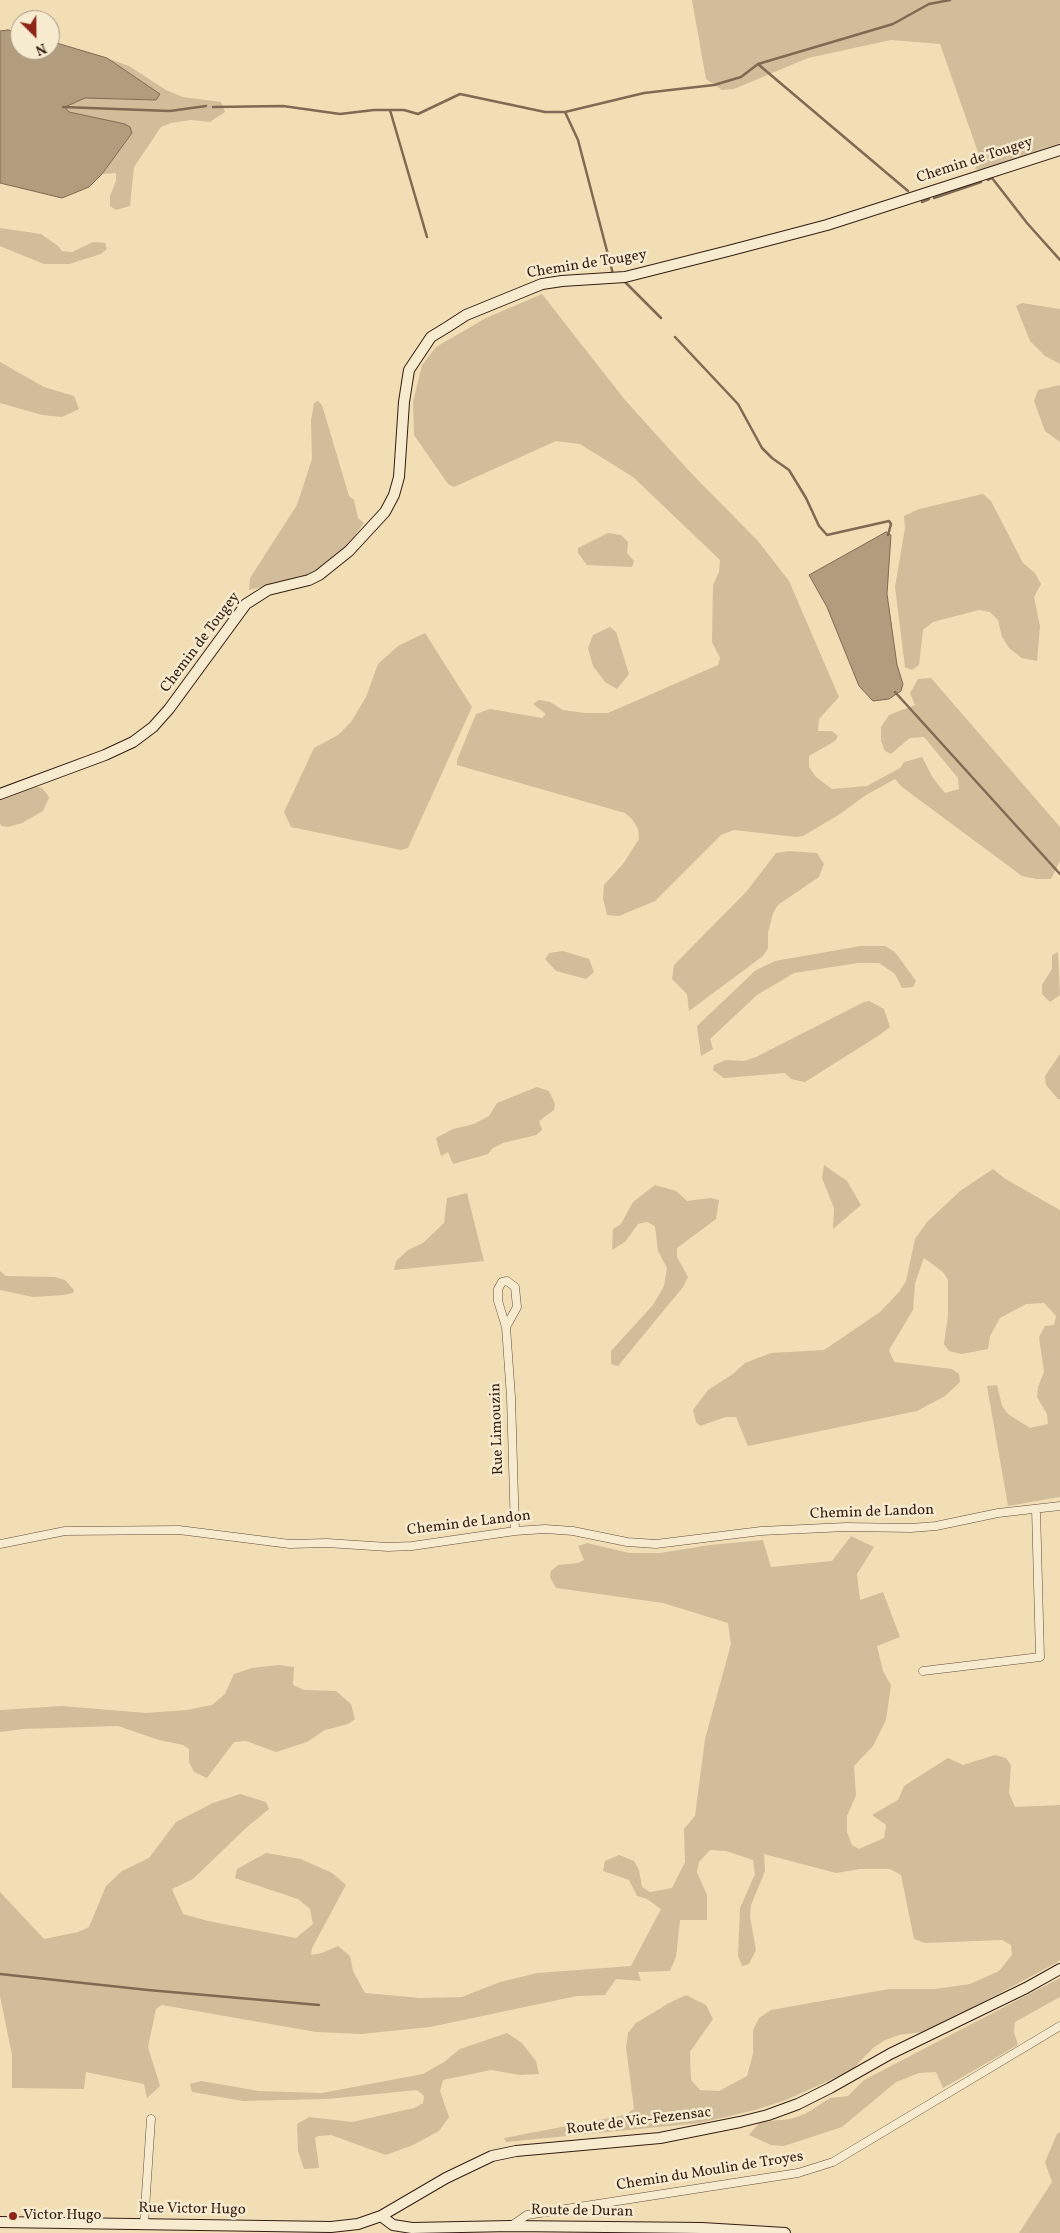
<!DOCTYPE html>
<style>
body{margin:0}
#map{position:relative;width:1060px;height:2233px;overflow:hidden;background:#f1deb5;font-family:Vollkorn,serif}
canvas{display:block}
.north{position:absolute;left:10px;top:10px;width:50px;height:50px;box-sizing:border-box;background:#f6eacf;border:1px solid #a89884;border-radius:50%;rotate:157deg;font-size:14px;font-weight:700;line-height:20px;text-align:center;color:#341e13}
.north::after{content:'';display:block;margin:auto;width:18px;height:22px;background:#8f2418;clip-path:polygon(50% 0,100% 100%,50% 72%,0 100%)}
</style>
<div id="map">
<canvas width="1060" height="2233"></canvas>
<div class="north">N</div>
</div>
<script>
const g = document.querySelector('canvas').getContext('2d');
g.lineJoin = 'round';
function paint(path, color) {
  g.fillStyle = color;
  g.fill(path, 'evenodd');
}
function toPath(rows) {
  const path = new Path2D();
  for (const r of rows) {
    path.moveTo(r[0], r[1]);
    for (let i = 2; i < r.length; i += 2) path.lineTo(r[i], r[i + 1]);
  }
  return path;
}
function strokePath(path, color, width, dash) {
  g.strokeStyle = color;
  g.lineWidth = width;
  g.lineCap = dash ? 'butt' : 'round';
  g.setLineDash(dash || []);
  g.stroke(path);
}
function drawText(font, color, halo, rows, align = 'center') {
  g.font = font + ' Vollkorn,serif';
  g.lineWidth = 5;
  g.setLineDash([]);
  g.textBaseline = 'middle';
  g.strokeStyle = halo;
  g.fillStyle = color;
  for (const [text, x, y, turn = 0] of rows) {
    g.save();
    g.translate(x, y);
    g.rotate((+turn || 0) * Math.PI / 180);
    g.textAlign = isNaN(turn) ? turn : align;
    if (halo) g.strokeText(text, 0, 0);
    g.fillText(text, 0, 0);
    g.restore();
  }
}
const green = toPath([
 [692,0,1060,0,1060,143,982,170,975,169,979,155,940,44,891,40,808,58,734,89,722,90,706,79],
 [107,58,129,66,166,90,183,97,221,102,225,112,210,122,191,120,171,123,161,127,134,167,130,206,116,210,110,206,110,196,116,181,116,173,102,174,132,133,130,127,125,124,69,112,65,107,85,98,150,100,156,99,159,94],
 [0,228,41,234,58,246,62,251,72,252,93,242,105,243,107,249,101,254,69,264,44,264,0,246],
 [542,294,625,400,691,473,758,541,789,581,839,697,819,719,818,731,832,731,838,736,835,741,809,756,809,767,816,777,832,789,867,786,900,768,904,762,922,757,933,778,945,793,959,789,958,778,924,737,910,738,891,754,885,751,881,741,881,727,889,715,915,705,910,693,918,679,931,678,1060,827,1060,861,1051,879,1037,879,1022,876,902,787,895,779,866,795,840,814,803,836,796,837,734,830,721,835,655,901,619,916,607,915,603,898,604,885,623,864,639,839,638,829,632,819,625,813,457,765,457,760,476,714,490,709,542,718,546,714,533,704,539,700,550,702,563,710,585,713,608,713,718,665,720,658,712,642,713,585,719,572,720,560,633,477,580,444,556,441,454,487,448,484,414,435,413,402,422,365,436,347,486,318],
 [1022,303,1060,309,1060,364,1045,356,1030,341,1016,306],
 [0,362,44,387,74,396,79,409,62,417,42,415,0,403],
 [1060,385,1060,442,1045,431,1034,401,1038,390],
 [318,401,322,405,349,496,354,500,358,518,364,523,346,548,321,568,303,577,249,590,250,578,297,505,312,459,311,421,314,403],
 [983,494,991,501,1023,563,1035,573,1041,584,1034,597,1040,626,1037,661,1022,658,1009,648,1002,637,998,620,990,612,979,610,933,622,923,630,919,665,912,670,905,667,895,587,905,528,904,516,919,509],
 [608,533,621,535,628,542,627,553,634,561,632,567,587,565,578,553,578,548],
 [610,627,616,632,629,674,617,689,605,682,593,666,588,648,593,635],
 [425,633,472,707,408,848,401,850,291,827,284,812,314,748,338,735,351,722,366,697,378,664,398,646],
 [34,786,42,788,47,794,49,798,43,811,22,823,8,827,2,826,0,824,0,799],
 [790,851,817,853,824,864,819,877,778,905,773,913,768,933,768,948,763,956,689,1011,687,994,672,979,674,965,747,891,776,853],
 [861,946,885,946,895,952,916,981,913,987,902,988,895,974,879,963,858,963,794,973,757,995,710,1039,713,1049,701,1056,697,1026,756,970,775,961],
 [563,951,589,959,594,972,586,979,556,971,545,959,549,953],
 [1058,952,1060,995,1050,1002,1042,994,1042,985,1052,969,1052,955],
 [864,1002,869,1001,884,1009,890,1027,878,1036,805,1082,791,1079,785,1073,724,1078,713,1070,714,1065,726,1060,744,1061,756,1057],
 [1060,1054,1060,1099,1058,1099,1046,1085,1045,1076],
 [537,1087,549,1091,555,1104,554,1110,539,1121,542,1130,536,1135,503,1143,493,1148,488,1154,453,1164,448,1152,441,1156,436,1138,453,1129,474,1124,489,1116,497,1103],
 [824,1165,847,1181,861,1205,833,1229,834,1208,822,1178],
 [993,1169,1004,1178,1060,1210,1060,1497,1008,1506,987,1386,997,1385,1002,1406,1008,1414,1030,1428,1048,1424,1047,1414,1037,1397,1038,1387,1044,1372,1039,1337,1045,1326,1054,1325,1056,1316,1044,1303,1026,1304,1000,1318,990,1336,988,1349,962,1354,949,1351,944,1344,948,1315,948,1280,943,1272,924,1258,915,1283,913,1310,889,1350,894,1362,952,1369,959,1374,960,1382,945,1396,917,1411,748,1446,736,1417,726,1417,700,1426,696,1422,693,1410,708,1390,733,1374,745,1363,771,1353,824,1350,880,1312,899,1292,906,1281,915,1239,927,1222,960,1191],
 [655,1185,676,1191,687,1201,711,1198,719,1200,716,1219,677,1248,677,1257,688,1277,683,1287,618,1366,611,1364,611,1351,653,1305,664,1286,667,1268,658,1251,655,1226,647,1222,638,1224,625,1242,612,1250,613,1229,621,1224,633,1202],
 [467,1193,484,1261,394,1270,396,1261,408,1250,423,1243,444,1223,447,1198],
 [0,1271,6,1276,55,1277,65,1280,74,1290,73,1293,64,1295,33,1297,0,1290],
 [851,1536,874,1547,857,1574,860,1600,883,1592,900,1637,877,1646,883,1671,891,1685,886,1720,873,1746,854,1766,856,1795,847,1816,847,1832,852,1845,859,1849,884,1838,886,1825,872,1815,898,1800,904,1786,948,1758,963,1765,995,1755,1006,1758,1011,1765,1009,1793,1015,1807,1060,1805,1060,1960,1056,1963,929,2031,899,2035,885,2040,873,2048,852,2070,786,2100,755,2110,700,2123,506,2142,504,2138,625,2115,634,2109,626,2047,628,2033,636,2023,669,2003,686,1995,706,2005,713,2019,690,2052,691,2080,700,2090,719,2091,747,2076,753,2054,753,2030,759,2018,771,2010,889,1989,935,1989,970,1984,999,1971,1012,1955,1011,1945,1002,1940,925,1943,914,1939,901,1875,890,1869,860,1869,836,1873,764,1854,765,1871,751,1905,750,1917,756,1950,749,1964,742,1966,738,1956,740,1908,755,1874,753,1860,726,1851,710,1850,699,1862,697,1872,707,1895,707,1920,680,1920,676,1957,670,1971,638,1972,641,1981,616,1979,605,1995,577,1996,430,2027,361,2034,316,2032,162,2005,156,2009,148,2047,160,2086,147,2098,144,2084,86,2072,84,2089,12,2088,12,2055,0,1996,0,1892,44,1939,78,1932,89,1927,106,1886,122,1871,149,1858,176,1822,213,1803,240,1794,266,1802,269,1809,247,1827,193,1879,172,1889,183,1914,208,1921,296,1938,313,1924,310,1909,298,1899,235,1878,237,1869,266,1853,301,1859,332,1873,346,1885,312,1948,311,1955,322,1953,338,1946,350,1956,353,1971,365,1993,420,1998,462,1997,500,1982,537,1973,631,1966,661,1909,647,1899,637,1896,629,1880,603,1871,605,1861,619,1855,634,1861,639,1870,642,1887,650,1892,672,1888,685,1862,684,1829,695,1816,705,1739,731,1644,728,1623,663,1603,556,1588,550,1577,551,1571,558,1565,578,1563,584,1560,578,1546,587,1543,629,1553,660,1553,710,1545,763,1540,771,1567,832,1561],
 [279,1665,294,1667,293,1685,304,1690,336,1691,351,1704,355,1719,348,1724,325,1730,307,1742,276,1752,246,1741,234,1742,207,1778,194,1772,189,1762,189,1749,183,1745,159,1740,118,1726,23,1729,0,1732,0,1710,62,1706,146,1713,187,1710,212,1705,225,1694,234,1674,252,1668],
 [1060,1978,1060,1997,1015,2022,1014,2032,1018,2045,943,2088,936,2072,919,2073,896,2082,842,2127,784,2146,771,2145,749,2135,760,2122,790,2119,805,2114,830,2098,848,2096,864,2080],
 [507,2033,522,2043,536,2061,539,2074,520,2075,491,2070,443,2080,440,2091,449,2117,439,2131,413,2145,386,2155,331,2135,318,2136,315,2138,319,2168,304,2169,298,2151,297,2124,309,2117,352,2122,414,2108,423,2103,424,2096,417,2090,327,2099,243,2101,192,2092,190,2084,201,2081,259,2091,322,2093,423,2074,444,2062,460,2049],
 [1060,2132,1060,2233,1019,2233,1052,2182,1045,2162,1057,2134]
]);
const water = toPath([
 [8,30,20,33,20,50,50,50,50,41,107,58,160,94,156,100,85,98,65,107,69,112,125,124,130,127,132,133,102,174,89,187,62,198,0,183,0,31,8,30],
 [886,532,891,535,887,594,897,665,903,684,901,691,889,699,873,701,859,686,827,607,809,575,886,532]
]);
const stream = toPath([
 [759,65,908,191],
 [63,107,170,111,206,106],
 [213,107,283,106,340,114,374,110,404,110,418,114,460,94,545,112,565,112,644,93,714,85,741,77,758,64,893,24,929,4,950,0],
 [390,110,427,237],
 [565,112,578,140,613,274],
 [988,180,992,178,1027,223,1060,260],
 [934,198,981,182],
 [922,202,929,199],
 [623,280,661,318],
 [675,337,738,404,762,448,772,458,789,470,806,498,819,526,827,535,889,521,891,524,888,535],
 [895,692,1060,874],
 [0,1974,148,1990,319,2005]
]);
const street = toPath([
 [506,1327,498,1301,498,1289,502,1282,507,1281,515,1287,517,1307,506,1327,511,1397,515,1531],
 [0,1544,65,1531,179,1530,290,1544,327,1543,388,1547,412,1546,515,1531,545,1529,573,1531,627,1542,656,1544,761,1531,846,1527,911,1528,936,1526,998,1513,1060,1506],
 [923,1671,1040,1657,1036,1509],
 [144,2224,151,2119],
 [511,2226,527,2215,798,2173,833,2162,1060,2026]
]);
const secondary = toPath([
 [0,794,105,755,133,742,153,727,169,709,246,604,268,590,309,580,319,575,349,551,385,512,394,495,399,477,404,402,409,370,431,337,449,326,466,315,542,284,562,281,625,277,728,251,827,225,1060,150],
 [381,2216,393,2225,412,2228,511,2226,702,2228,785,2233],
 [0,2222,331,2227,358,2224,381,2216,446,2178,492,2156,516,2151,660,2138,740,2122,768,2115,798,2104,830,2088,890,2054,1026,1988,1060,1969]
]);
const markers = [
 [13,2216,5,"#8f2418"]
];
const streetNames = [
 ["Chemin de Tougey",975,161,-18],
 ["Chemin de Tougey",587,265,-9],
 ["Chemin de Tougey",201,643,-53],
 ["Rue Limouzin",498,1429,-92],
 ["Chemin de Landon",872,1513,-2],
 ["Chemin de Landon",469,1524,-7],
 ["Route de Vic-Fezensac",639,2122,-7],
 ["Chemin du Moulin de Troyes",710,2172,-9],
 ["Rue Victor Hugo",192,2210,1],
 ["Route de Duran",582,2212,1]
];
const poiNames = [
 ["Victor Hugo",23,2216]
];
paint(green, '#d1bd99');
paint(water, '#b19d7e');
strokePath(water, '#7f6a53', 1);
strokePath(stream, '#7f6a53', 2.5);
strokePath(street, '#634e3c', 9);
strokePath(secondary, '#341e13', 12);
strokePath(street, '#f6eacf', 8);
strokePath(secondary, '#f6eacf', 10);
for (const [x, y, r, color] of markers) {
  const dot = new Path2D();
  dot.arc(x, y, r, 0, 2 * Math.PI);
  g.fillStyle = color;
  g.fill(dot);
  strokePath(dot, '#f6eacf', 2);
}
drawText('15px', '#341e13', '#f6eacf', streetNames);
drawText('15px', '#341e13', '#f6eacf', poiNames, 'left');
</script>
